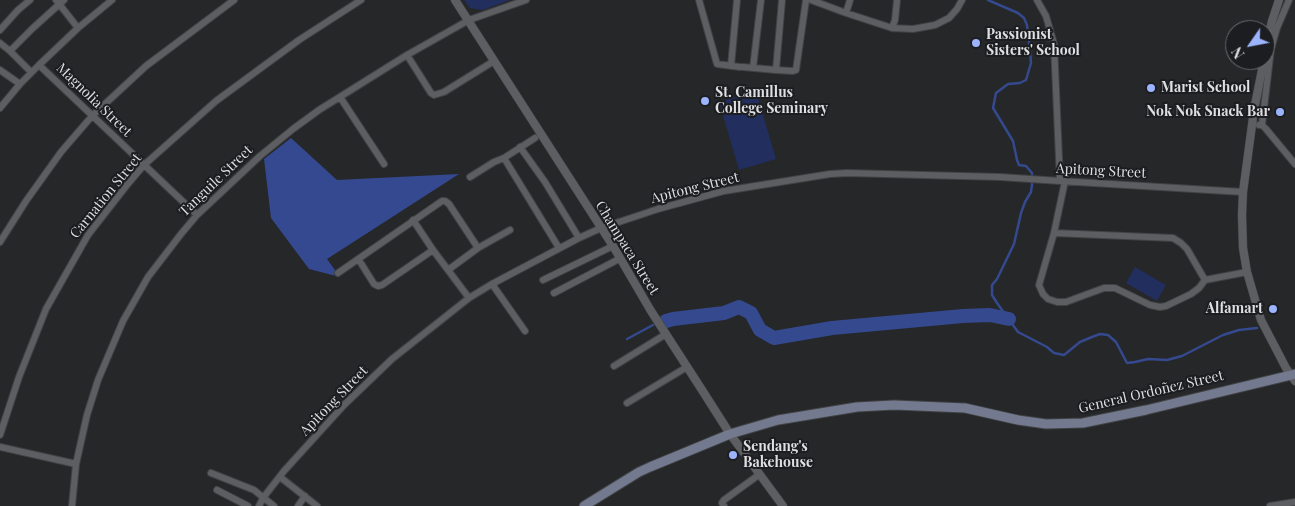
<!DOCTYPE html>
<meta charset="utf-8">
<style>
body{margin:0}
#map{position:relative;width:1295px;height:506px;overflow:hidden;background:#262729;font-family:"Playfair Display",serif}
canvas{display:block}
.north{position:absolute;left:1225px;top:20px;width:50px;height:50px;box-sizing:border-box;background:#1c1d20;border:1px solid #6a6b6d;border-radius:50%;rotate:237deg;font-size:14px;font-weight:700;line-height:20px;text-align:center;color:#dfdfe1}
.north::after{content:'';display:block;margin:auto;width:18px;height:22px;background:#9bb4fd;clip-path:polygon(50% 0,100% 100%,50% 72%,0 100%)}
</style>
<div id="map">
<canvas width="1295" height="506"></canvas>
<div class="north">N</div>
</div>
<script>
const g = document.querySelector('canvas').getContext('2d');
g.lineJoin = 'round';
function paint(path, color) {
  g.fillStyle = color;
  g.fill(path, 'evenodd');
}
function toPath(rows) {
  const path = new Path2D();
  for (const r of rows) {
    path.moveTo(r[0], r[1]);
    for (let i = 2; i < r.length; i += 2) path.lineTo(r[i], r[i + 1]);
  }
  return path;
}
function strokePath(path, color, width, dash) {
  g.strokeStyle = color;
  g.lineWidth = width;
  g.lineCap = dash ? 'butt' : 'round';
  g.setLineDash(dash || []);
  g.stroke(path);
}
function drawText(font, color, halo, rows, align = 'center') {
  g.font = font + ' "Playfair Display",serif';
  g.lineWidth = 4;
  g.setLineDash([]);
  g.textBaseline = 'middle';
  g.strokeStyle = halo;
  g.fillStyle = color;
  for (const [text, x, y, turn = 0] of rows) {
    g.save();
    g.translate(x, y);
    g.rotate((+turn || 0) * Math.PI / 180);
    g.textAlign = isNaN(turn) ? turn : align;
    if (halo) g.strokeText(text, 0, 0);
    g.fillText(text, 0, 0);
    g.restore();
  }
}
const green = toPath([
 [464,0,510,0,483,10,470,8],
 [756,91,776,159,739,170,719,102],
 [1135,267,1166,285,1157,301,1126,283]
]);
const forest = toPath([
 [291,138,337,180,459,174,327,259,340,277,309,269,271,218,264,159]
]);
const stream = toPath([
 [988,0,1018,13,1024,18,1027,25,1030,50,1031,63,1026,80,1020,83,1008,84,996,93,993,108,1013,141,1017,160,1019,165,1026,166,1032,173,1032,185,1031,192,1025,202,1021,213,1014,244,997,279,992,285,992,295,997,303,1018,332,1047,347,1054,353,1064,355,1080,342,1092,337,1100,334,1108,335,1116,342,1127,363,1135,362,1148,359,1167,360,1182,356,1223,335,1239,330,1257,328],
 [627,339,653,325]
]);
const river = toPath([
 [666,321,673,319,724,313,739,307,751,313,760,330,774,338,832,328,963,316,990,315,1009,319]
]);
const minor = toPath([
 [56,0,78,28],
 [699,0,717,64,740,67],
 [811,0,846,13,892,28,913,29,935,25,949,18,957,9,962,0],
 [1037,0,1046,16,1054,44,1060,181],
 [846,13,850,0],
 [892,28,895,20,897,0],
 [0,30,18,10,30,0],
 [0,43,10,51,31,72],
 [10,51,33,28,64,0],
 [407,55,431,93,434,95,444,92,494,61],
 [39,65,197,215],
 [731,66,737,0],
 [743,67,776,70,793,71,796,70,806,0],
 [753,68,761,0],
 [0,70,20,84],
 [776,70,782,0],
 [340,97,384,164],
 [0,108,20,84,39,65,78,28,112,0],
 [1259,125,1262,125,1266,129,1295,164],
 [1262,125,1271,49,1277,28,1289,0],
 [520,147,545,182,579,238],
 [504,158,559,248],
 [470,177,494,162,504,158,535,138],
 [1065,181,1054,233,1039,285,1043,294,1048,299,1057,302,1066,302,1104,288,1115,288,1150,305,1160,307,1166,306,1191,294,1199,288,1205,280,1247,272],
 [413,220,433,250,469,298],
 [1054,233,1173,238,1181,243,1187,249,1205,280],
 [0,242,26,201,61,152,92,116,146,66,234,0],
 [359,260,374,284,378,286,382,285,433,250],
 [448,270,478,248,510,230],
 [338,273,442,201,445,201,449,204,478,248],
 [543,280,613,246],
 [492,284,525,331],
 [554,293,619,259],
 [614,366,666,334],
 [627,403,687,367],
 [0,435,19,377,46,309,88,235,127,185,144,165,216,101,299,40,361,0],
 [0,447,76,464],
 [211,473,254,490,274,506],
 [280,477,317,506],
 [217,490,248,506],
 [72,506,76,464,87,415,98,380,123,321,148,277,181,234,197,215,260,156,293,129,319,110,407,55,469,20,526,0],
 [259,506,263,498,284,471,344,405,392,359,469,298,492,284,579,238,601,228,658,209,724,191,830,174,847,173,1000,177,1060,181,1243,192],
 [298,506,305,496],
 [724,506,722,503,724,500,760,474],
 [1270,506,1295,502]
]);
const tertiary = toPath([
 [455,0,613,246,651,311,702,390,730,434,783,506],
 [1265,53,1272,21,1279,0],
 [1264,60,1254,110,1243,192,1242,215,1243,248,1247,272,1261,320,1286,368,1295,381]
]);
const secondary = toPath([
 [584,506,639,472,650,467,730,434,778,420,857,407,894,405,965,408,1018,420,1046,424,1083,423,1146,410,1295,374]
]);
const markers = [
 [976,43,5,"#9bb4fd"],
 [1151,88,5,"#9bb4fd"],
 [705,101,5,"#9bb4fd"],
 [1280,112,5,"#9bb4fd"],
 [1273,309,5,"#9bb4fd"],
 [733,455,5,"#9bb4fd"]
];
const poiNames = [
 ["Passionist",986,35],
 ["Sisters' School",986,51],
 ["Marist School",1161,88],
 ["St. Camillus",715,93],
 ["College Seminary",715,109],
 ["Nok Nok Snack Bar",1270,112,"right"],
 ["Alfamart",1263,309,"right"],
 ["Sendang's",743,447],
 ["Bakehouse",743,463]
];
const streetNames = [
 ["Magnolia Street",94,100,44],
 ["Apitong Street",1101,171,3],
 ["Tanguile Street",216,181,-44],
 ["Apitong Street",695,188,-14],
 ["Carnation Street",106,196,-51],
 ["Champaca Street",627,248,58],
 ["General Ordoñez Street",1151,392,-13],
 ["Apitong Street",334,401,-46]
];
paint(green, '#212e5e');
paint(forest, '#354990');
strokePath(stream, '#35498f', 2.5);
strokePath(river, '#35498f', 14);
strokePath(minor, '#414244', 8);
strokePath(tertiary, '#414244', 9);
strokePath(secondary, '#414244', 11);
strokePath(minor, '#5d5e61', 6);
strokePath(tertiary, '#5d5e61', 8);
strokePath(secondary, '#737a8f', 9);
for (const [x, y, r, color] of markers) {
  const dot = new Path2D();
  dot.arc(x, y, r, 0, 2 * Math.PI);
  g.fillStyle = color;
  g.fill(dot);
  strokePath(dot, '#1c1d20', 2);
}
drawText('bold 14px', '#dfdfe1', '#1c1d20', poiNames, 'left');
drawText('14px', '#dfdfe1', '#1c1d20', streetNames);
</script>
